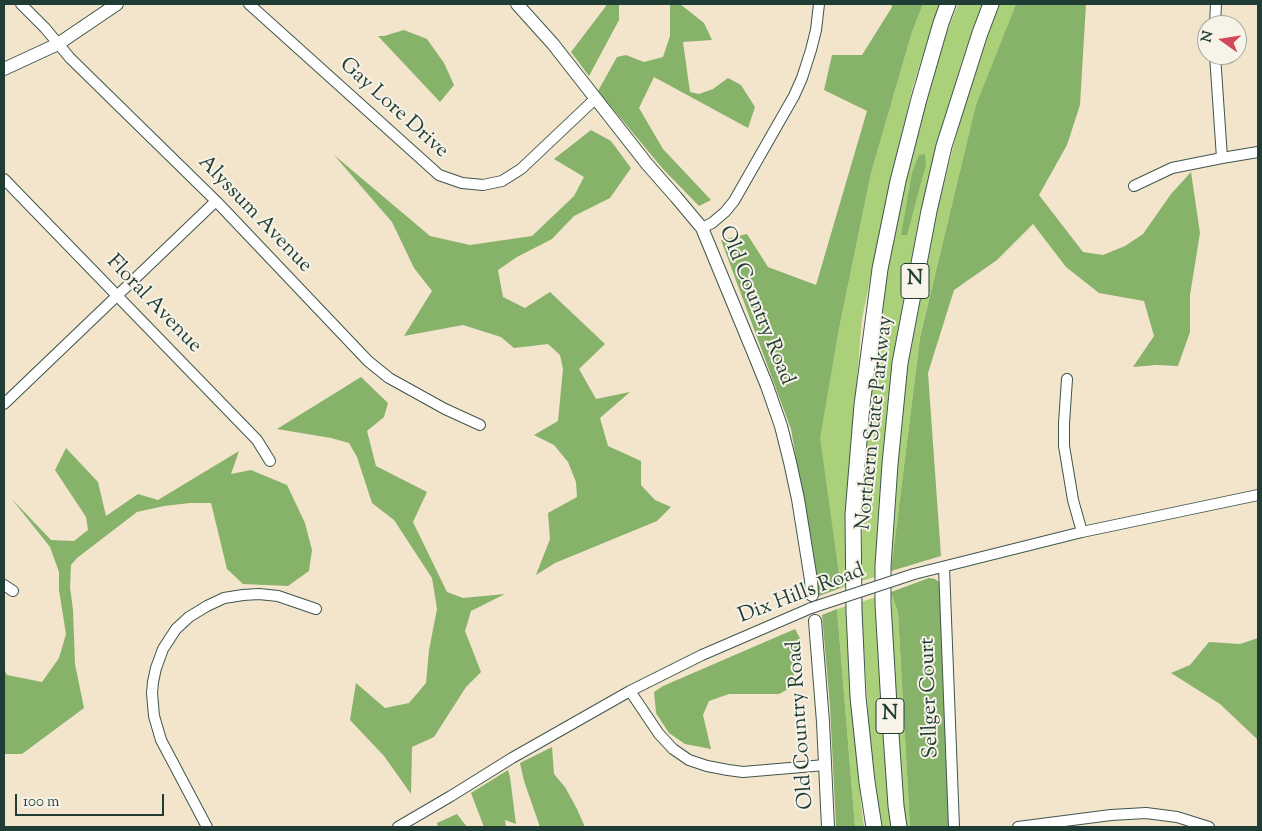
<!DOCTYPE html>
<style>
body{margin:0}
#map{position:relative;width:1262px;height:831px;overflow:hidden;background:#f3e4cc;font-family:"Sorts Mill Goudy",serif}
canvas{display:block}
.frame{position:absolute;inset:0;border:5px solid #1f3d34;pointer-events:none}
.north{position:absolute;left:1197px;top:15px;width:50px;height:50px;box-sizing:border-box;background:#f7f3e8;border:1px solid #a1aaa0;border-radius:50%;rotate:283deg;font-size:14px;font-weight:700;line-height:20px;text-align:center;color:#1f3d34}
.north::after{content:'';display:block;margin:auto;width:18px;height:22px;background:#d1495b;clip-path:polygon(50% 0,100% 100%,50% 72%,0 100%)}
.scale{position:absolute;left:15px;top:794px;width:149px;height:22px;box-sizing:border-box;border:2px solid #1f3d34;border-top:0;padding-left:6px;font-size:15px;line-height:18px;white-space:nowrap;color:#1f3d34;-webkit-text-stroke:4px #f7f3e8;paint-order:stroke}
</style>
<div id="map">
<canvas width="1262" height="831"></canvas>
<div class="frame"></div>
<div class="north">N</div>
<div class="scale">100 m</div>
</div>
<script>
const g = document.querySelector('canvas').getContext('2d');
g.lineJoin = 'round';
function paint(path, color) {
  g.fillStyle = color;
  g.fill(path, 'evenodd');
}
function toPath(rows) {
  const path = new Path2D();
  for (const r of rows) {
    path.moveTo(r[0], r[1]);
    for (let i = 2; i < r.length; i += 2) path.lineTo(r[i], r[i + 1]);
  }
  return path;
}
function strokePath(path, color, width, dash) {
  g.strokeStyle = color;
  g.lineWidth = width;
  g.lineCap = dash ? 'butt' : 'round';
  g.setLineDash(dash || []);
  g.stroke(path);
}
function drawText(font, color, halo, rows, align = 'center') {
  g.font = font + ' "Sorts Mill Goudy",serif';
  g.lineWidth = 4;
  g.setLineDash([]);
  g.textBaseline = 'middle';
  g.strokeStyle = halo;
  g.fillStyle = color;
  for (const [text, x, y, turn = 0] of rows) {
    g.save();
    g.translate(x, y);
    g.rotate((+turn || 0) * Math.PI / 180);
    g.textAlign = isNaN(turn) ? turn : align;
    if (halo) g.strokeText(text, 0, 0);
    g.fillText(text, 0, 0);
    g.restore();
  }
}
const green = toPath([
 [923,4,939,4,913,86,889,187,862,319,850,463,847,586,841,588,819,438,838,334,871,173,912,32],
 [958,4,983,4,961,64,919,218,896,345,875,577,861,581,864,459,877,341,895,217,937,58],
 [999,4,1016,4,976,106,920,336,891,571,901,417,910,346,934,224,959,124,990,28],
 [891,592,898,613,910,827,905,827,897,743],
 [879,596,895,827,882,827,871,757,861,602],
 [850,605,861,804,864,827,855,827,837,609]
]);
const forest = toPath([
 [606,4,619,4,619,20,589,76,571,52,606,6],
 [668,4,680,4,704,23,712,40,683,42,690,92,699,94,713,89,728,78,741,85,755,107,748,128,654,77,639,108,663,149,711,200,699,206,663,169,598,91,617,57,626,55,644,62,663,57,670,36,670,5],
 [891,4,923,4,912,32,871,173,838,334,820,438,841,588,819,596,791,429,721,240,747,234,768,267,816,285,867,111,824,90,832,55,862,55,892,7],
 [1016,4,1086,4,1080,105,1067,145,1039,195,1083,252,1103,255,1125,246,1143,234,1171,194,1191,172,1200,233,1190,295,1190,332,1178,366,1156,365,1133,367,1154,336,1144,301,1099,293,1066,267,1033,224,997,260,954,290,928,373,941,556,891,571,920,337,976,105],
 [404,30,427,39,444,63,454,85,440,102,378,36,384,36],
 [591,130,611,141,631,168,610,198,574,216,552,239,517,257,498,270,503,297,525,308,550,292,605,344,579,369,596,399,630,392,600,418,608,446,641,461,641,485,655,500,671,507,657,521,555,563,536,575,550,539,548,513,577,497,576,482,568,462,554,445,534,435,558,421,563,369,560,355,548,344,514,348,501,337,463,325,404,336,432,291,414,268,392,222,334,155,430,236,470,245,532,236,574,196,584,177,554,159],
 [925,154,926,164,907,235,901,235,912,173,919,155],
 [361,377,388,403,384,417,367,431,376,466,427,492,413,522,447,592,463,598,505,594,471,611,465,631,481,672,466,687,434,737,412,747,411,794,384,756,350,720,356,683,385,708,409,703,426,683,429,650,437,609,432,578,394,520,372,503,357,457,349,443,331,438,277,429],
 [66,448,98,482,106,516,138,494,158,500,239,451,231,474,251,470,287,485,305,523,312,550,309,571,288,586,243,584,227,569,211,503,190,503,164,506,137,512,77,558,71,565,70,587,73,610,75,664,84,708,22,754,4,754,4,669,7,675,42,682,59,658,66,634,59,590,59,572,50,547,11,498,51,540,74,541,88,530,86,517,55,470],
 [929,578,935,579,939,582,951,827,910,827,898,613,891,592],
 [837,609,855,827,836,827,830,706,822,615],
 [795,629,802,642,796,661,792,687,779,694,729,694,709,701,703,715,711,749,685,744,669,733,656,713,654,692,663,686],
 [1258,638,1258,740,1220,704,1171,673,1190,665,1209,642,1240,644],
 [552,747,554,774,565,787,577,809,585,827,540,827,524,781,520,763],
 [508,770,510,777,516,824,505,820,506,827,484,827,471,793],
 [457,814,467,827,438,827,437,823]
]);
const minor = toPath([
 [21,4,45,28,70,58,216,201,368,361,389,378,445,409,480,425],
 [249,4,439,175,462,183,483,185,502,181,521,169,595,99],
 [1215,25,1216,4],
 [1215,55,1222,158],
 [4,179,257,440,270,461],
 [1134,186,1172,168,1222,158,1258,152],
 [702,228,712,223,725,212,734,201,794,96,802,78,811,50,816,30,819,4],
 [1067,379,1064,423,1064,446,1073,500,1082,532],
 [4,404,216,201],
 [944,567,954,827],
 [914,574,1082,532,1258,495],
 [4,585,13,591],
 [630,691,659,734,673,749,689,760,707,766,728,770,743,772,825,765],
 [207,827,161,740,154,716,152,693,153,682,156,668,163,649,176,629,189,617,207,606,224,598,243,595,259,594,278,596,316,609],
 [398,827,451,796,512,758,630,691,702,655,811,608],
 [1018,827,1111,815,1146,813,1177,817,1209,827]
]);
const major = toPath([
 [517,4,553,44,647,164,676,197,702,228,754,354,767,386,781,426,790,462,798,499,811,580,812,595],
 [4,69,58,44,117,4],
 [815,621,823,722,828,827]
]);
const highway = toPath([
 [874,827,867,782,858,697,854,611,853,514,862,405,880,269,898,181,919,99,941,23,948,4],
 [899,827,896,806,889,705,883,604,883,566,890,464,900,363,929,211,944,146,980,33,991,4]
]);
const minorBridge = toPath([
 [811,608,914,574]
]);
const shields = [
 [915,281,28],
 [890,716,28]
];
const shieldNames = [
 ["N",915,281],
 ["N",890,716]
];
const streetNames = [
 ["Gay Lore Drive",393,109,42],
 ["Alyssum Avenue",254,215,46],
 ["Floral Avenue",153,305,46],
 ["Old Country Road",755,306,68],
 ["Northern State Parkway",876,423,-84],
 ["Dix Hills Road",802,595,-21],
 ["Sellger Court",931,698,-92],
 ["Old Country Road",802,725,-94]
];
paint(green, '#aad07a');
paint(forest, '#87b26a');
strokePath(minor, '#3f564b', 12);
strokePath(major, '#3f564b', 14);
strokePath(highway, '#3f564b', 17);
strokePath(minor, '#fff', 10);
strokePath(major, '#fff', 12);
strokePath(highway, '#fff', 15);
strokePath(minorBridge, '#3f564b', 12, []);
strokePath(minorBridge, '#fff', 10);
for (const [x, y, w] of shields) {
  const box = new Path2D();
  box.roundRect(x - w / 2, y - 17.5, w, 35, 4);
  g.fillStyle = '#f7f3e8';
  g.fill(box);
  strokePath(box, '#1f3d34', 1);
}
drawText('bold 20px', '#1f3d34', null, shieldNames);
drawText('21px', '#1f3d34', '#f7f3e8', streetNames);
</script>
